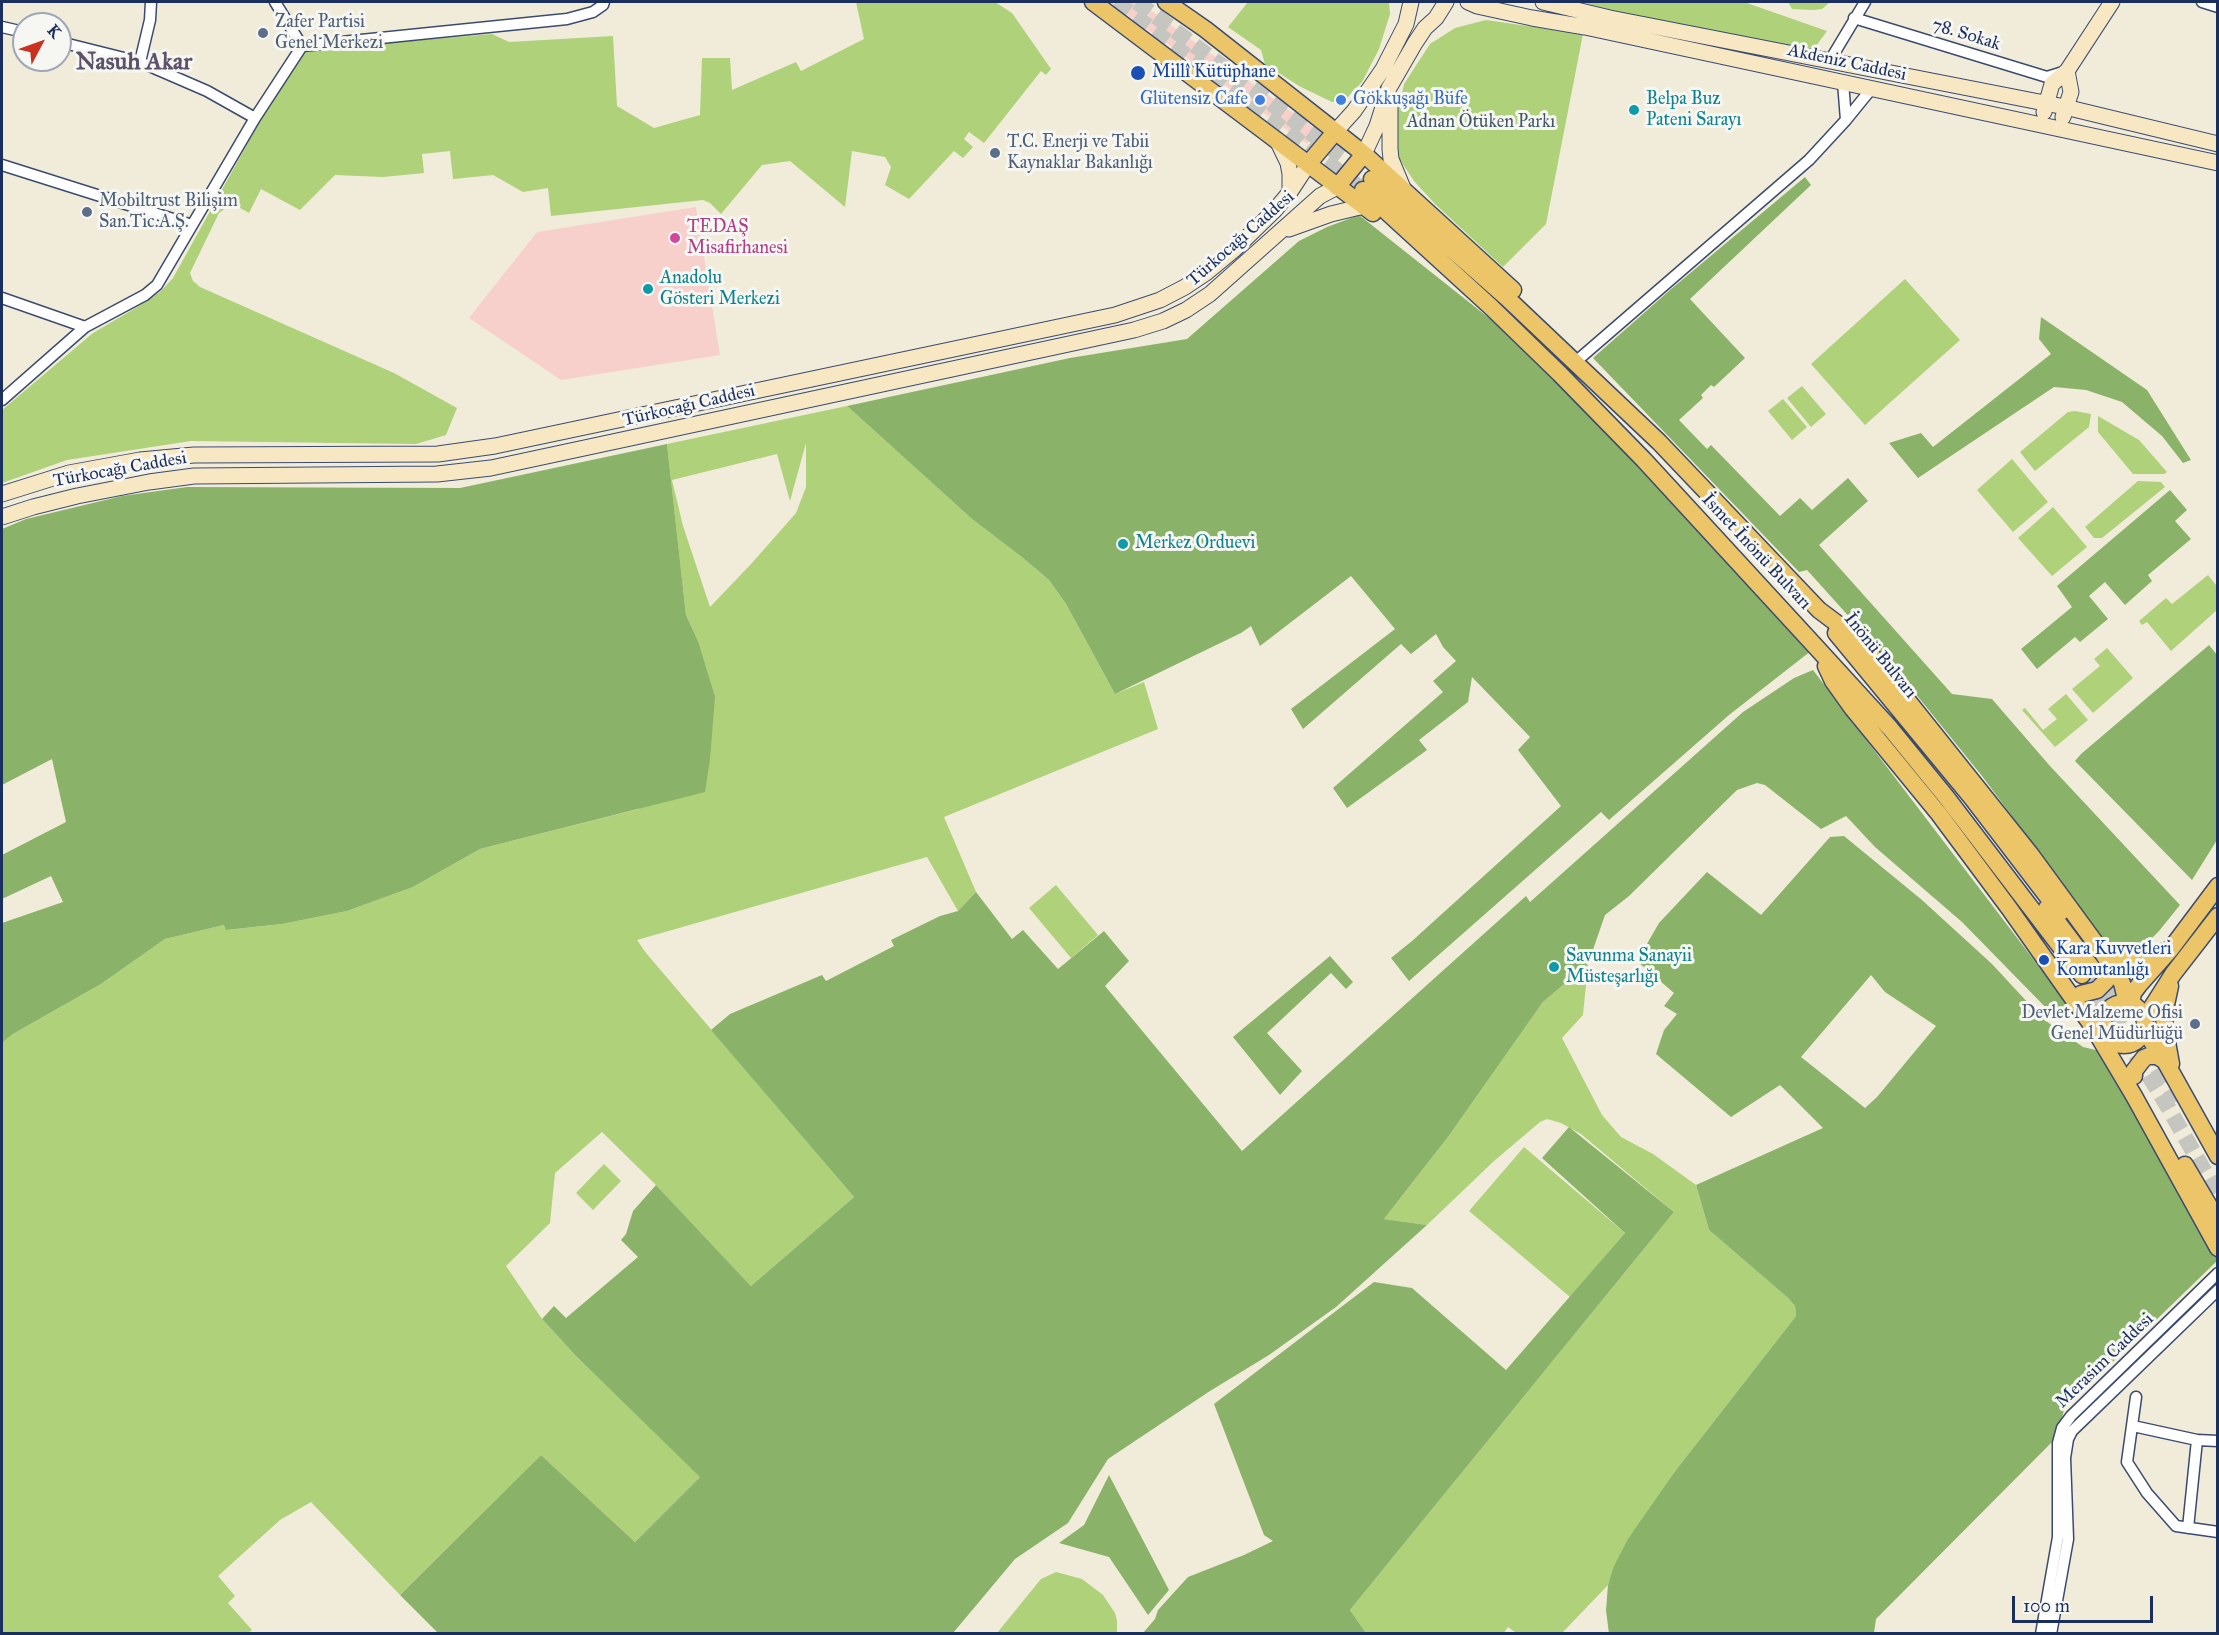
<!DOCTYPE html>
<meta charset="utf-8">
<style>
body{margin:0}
#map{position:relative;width:2219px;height:1635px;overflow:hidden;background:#f0ecd9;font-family:"IM FELL Great Primer",serif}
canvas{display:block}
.frame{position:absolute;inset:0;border:3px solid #1b2f5e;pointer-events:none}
.north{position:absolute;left:12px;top:12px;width:60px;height:60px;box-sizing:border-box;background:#f6f6f2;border:2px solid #9ea6b7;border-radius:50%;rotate:49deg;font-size:16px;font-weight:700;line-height:24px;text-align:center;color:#1b2f5e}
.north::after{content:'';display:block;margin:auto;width:21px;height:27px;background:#c8321e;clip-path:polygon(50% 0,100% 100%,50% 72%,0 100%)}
.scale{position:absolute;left:2012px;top:1596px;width:141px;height:27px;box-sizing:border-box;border:3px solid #1b2f5e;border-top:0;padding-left:8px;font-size:18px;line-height:21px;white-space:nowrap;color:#1b2f5e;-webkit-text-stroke:4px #f6f6f2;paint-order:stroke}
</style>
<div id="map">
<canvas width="2219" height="1635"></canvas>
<div class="frame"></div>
<div class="north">K</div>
<div class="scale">100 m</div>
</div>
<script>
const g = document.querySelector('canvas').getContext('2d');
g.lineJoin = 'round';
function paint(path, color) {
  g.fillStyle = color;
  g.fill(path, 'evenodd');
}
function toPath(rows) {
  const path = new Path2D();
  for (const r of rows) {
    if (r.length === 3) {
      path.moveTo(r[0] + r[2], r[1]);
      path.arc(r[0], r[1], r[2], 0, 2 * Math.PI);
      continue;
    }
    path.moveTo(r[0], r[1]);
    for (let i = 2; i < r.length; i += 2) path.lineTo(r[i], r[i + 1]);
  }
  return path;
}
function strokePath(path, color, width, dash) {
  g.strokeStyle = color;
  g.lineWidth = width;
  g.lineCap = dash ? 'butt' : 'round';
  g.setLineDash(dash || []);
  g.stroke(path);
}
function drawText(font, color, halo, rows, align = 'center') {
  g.font = font + ' "IM FELL Great Primer",serif';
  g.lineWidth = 6;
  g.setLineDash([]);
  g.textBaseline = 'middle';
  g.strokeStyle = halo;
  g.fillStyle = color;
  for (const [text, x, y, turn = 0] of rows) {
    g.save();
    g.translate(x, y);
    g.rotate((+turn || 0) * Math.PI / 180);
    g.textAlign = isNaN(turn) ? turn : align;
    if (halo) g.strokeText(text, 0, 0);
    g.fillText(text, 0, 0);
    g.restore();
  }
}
const built = toPath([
 [1109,2,1139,2,1317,130,1307,144],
 [696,207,720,355,561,380,469,318,537,232]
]);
const green = toPath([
 [856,2,995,2,1012,13,1051,69,1046,75,1041,71,984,143,969,132,964,139,973,147,963,158,954,151,909,199,885,185,891,167,885,157,852,151,845,207,790,161,762,165,721,214,710,203,703,200,551,216,548,188,523,192,493,175,453,179,450,151,422,154,424,173,383,177,335,175,300,210,261,189,249,213,235,205,226,208,219,213,190,273,193,281,200,287,394,373,457,408,446,435,416,444,191,441,67,460,2,483,2,410,93,333,139,306,160,292,173,278,260,121,304,50,492,34,509,42,613,36,617,106,654,128,700,115,702,58,730,58,732,90,796,62,801,71,864,39],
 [1248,2,1389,2,1390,14,1379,49,1362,82,1346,99,1332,102,1299,86,1265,64,1261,50,1228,27],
 [1581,2,1744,2,1827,31,1813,50,1652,20],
 [1788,2,1830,2,1822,9,1814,10,1792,9],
 [1486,20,1583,34,1546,224,1503,267,1435,204,1414,181,1396,154,1395,124,1404,84,1430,44,1455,28],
 [1905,279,1960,340,1865,425,1811,364],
 [1802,386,1826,414,1811,427,1787,398],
 [1783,399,1807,427,1792,440,1768,411],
 [847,406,972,519,1023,558,1049,580,1066,604,1115,694,1144,682,1158,729,944,817,976,892,958,911,927,857,637,940,646,953,854,1197,751,1286,656,1185,602,1132,555,1173,550,1223,506,1266,542,1319,575,1355,701,1476,635,1542,541,1455,400,1595,311,1502,280,1520,218,1576,235,1596,228,1603,252,1630,248,1633,2,1633,2,1043,13,1034,101,984,165,939,224,925,227,930,282,924,347,911,413,887,480,849,639,809,698,641,686,615,667,444],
 [806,443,806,487,796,513,752,563,710,607,683,526,672,480,777,454,790,501],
 [2075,411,2091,414,2089,427,2035,471,2020,452,2068,412],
 [2098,416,2139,440,2167,472,2164,474,2133,474,2098,432],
 [2012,459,2048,502,2013,532,1977,490],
 [2138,481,2161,482,2165,487,2102,538,2094,538,2085,527],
 [2053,507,2087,547,2052,576,2018,538],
 [2208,575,2217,586,2217,610,2171,651,2147,622,2142,625,2139,621,2166,598,2172,604],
 [2107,648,2133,678,2093,713,2072,689,2100,666,2094,659],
 [2066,694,2088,720,2055,747,2022,710,2025,708,2043,730,2057,719,2048,709],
 [1056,885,1098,935,1071,958,1029,908],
 [1588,964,1583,1015,1562,1038,1602,1115,1621,1137,1653,1154,1696,1185,1709,1230,1788,1298,1795,1306,1796,1316,1676,1470,1613,1568,1608,1585,1562,1633,1516,1633,1508,1627,1503,1634,1366,1633,1350,1610,1674,1212,1581,1134,1561,1123,1547,1119,1540,1122,1494,1161,1427,1225,1384,1219,1448,1137,1543,1002],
 [1524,1147,1625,1233,1570,1297,1469,1211],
 [604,1164,621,1181,593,1210,576,1193],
 [1056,1572,1082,1579,1103,1595,1115,1613,1117,1621,1117,1633,997,1633,1041,1579]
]);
const forest = toPath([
 [1805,177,1811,185,1690,299,1745,358,1714,387,1711,385,1701,395,1703,398,1679,420,1707,449,1711,445,1780,516,1800,498,1812,510,1848,478,1868,501,1819,545,1952,694,1992,699,2050,766,2180,905,2159,931,2145,945,2131,948,2117,946,2105,941,1982,776,1890,662,1807,570,1799,572,1593,358,1670,290],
 [1359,215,1518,341,1816,647,1729,715,1609,820,1601,812,1409,981,1391,958,1412,941,1561,806,1518,750,1530,737,1472,677,1468,702,1419,740,1427,750,1347,808,1333,788,1443,692,1433,681,1456,661,1443,647,1436,634,1411,654,1401,644,1303,729,1291,709,1395,629,1351,576,1260,646,1251,626,1241,633,1115,694,1066,604,1049,580,1023,558,972,519,847,406,1070,358,1187,339,1299,241,1327,227],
 [2041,317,2147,390,2191,460,2183,463,2162,436,2122,402,2086,390,2054,387,1918,478,1889,443,1921,433,1933,447,2051,354,2039,339],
 [667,444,686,615,698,641,715,697,710,759,705,792,480,849,413,887,347,911,282,924,226,930,224,925,165,939,101,984,13,1034,2,1043,2,923,63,902,51,876,2,899,2,855,66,822,52,759,2,785,2,529,26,519,122,496,187,487,460,488],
 [2170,490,2187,510,2175,521,2191,539,2148,575,2152,581,2125,605,2105,582,2089,596,2108,619,2080,642,2075,637,2037,669,2021,649,2072,607,2057,586],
 [2209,645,2218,656,2217,840,2192,880,2075,761,2081,754],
 [1813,670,2072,1010,2064,1019,2055,1017,1962,922,1875,847,1846,816,1821,829,1765,785,1757,783,1737,790,1629,896,1605,915,1588,964,1543,1002,1448,1137,1384,1219,1427,1225,1336,1307,1269,1355,1210,1391,1108,1459,1068,1523,1015,1559,953,1633,438,1633,400,1595,541,1455,635,1542,700,1477,575,1355,542,1319,554,1306,566,1318,638,1257,621,1240,626,1234,633,1211,656,1185,751,1286,854,1197,711,1030,730,1014,822,975,826,981,894,946,891,940,940,916,958,911,976,892,1012,939,1023,930,1058,969,1104,931,1129,961,1105,986,1242,1151,1526,896,1530,902,1743,712,1794,678],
 [1844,836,1922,900,1992,964,2043,1019,2083,1047,2100,1051,2217,1248,2217,1261,2064,1409,2059,1435,1876,1619,1874,1633,1609,1634,1606,1610,1608,1585,1613,1568,1628,1539,1676,1470,1796,1316,1795,1306,1788,1298,1709,1230,1696,1185,1823,1128,1780,1085,1731,1117,1656,1054,1664,1030,1677,1014,1664,1006,1674,993,1637,961,1659,923,1707,872,1761,915,1830,837],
 [1871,975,1885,992,1936,1026,1877,1097,1865,1108,1801,1057],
 [1330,956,1353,982,1346,989,1331,973,1267,1033,1302,1071,1280,1095,1233,1037],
 [1569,1127,1674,1212,1350,1610,1366,1633,1143,1633,1155,1619,1158,1610,1188,1577,1244,1555,1273,1541,1264,1535,1214,1404,1374,1282,1412,1288,1506,1370,1625,1233,1542,1158],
 [1109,1475,1169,1590,1148,1615,1109,1557,1059,1543,1084,1525]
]);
const primaryTunnel = toPath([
 [1116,2,1363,190],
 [1137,2,1372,179],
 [2092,968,2129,1021,2177,1101],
 [2082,975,2119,1028,2161,1095,2218,1195]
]);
const street = toPath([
 [275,2,302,46],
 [2202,2,2218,7],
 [1854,18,2047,77,2063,72],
 [2,27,24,32],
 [60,42,140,62,207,91,255,118],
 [302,46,567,19,593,12,603,5,604,2],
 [140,62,150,20,151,2],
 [1829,62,1865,2],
 [1843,82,1846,120],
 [2,165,192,225],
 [2,298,85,327],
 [1580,358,1809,160,1846,120,1872,88],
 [2,400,85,327,145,295,157,285,255,118,302,46],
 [2136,1397,2127,1462,2147,1493,2176,1526,2218,1532],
 [2133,1426,2197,1440],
 [2188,1528,2197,1440,2218,1441],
 [2041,1634,2058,1537,2058,1443,2062,1428,2071,1416,2218,1273],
 [2051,1634,2068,1539,2065,1458,2068,1439,2072,1431,2218,1290]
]);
const secondary = toPath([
 [1468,2,1477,6,1532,18,1585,27,2218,163],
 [1543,2,1610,18,2065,107,2218,144],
 [1390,100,1390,149,1391,159,1403,188],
 [2044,112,2052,84,2067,71,2112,2],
 [2063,117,2071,92,2067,71],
 [1335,132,1354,111,1383,69,1406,24,1411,2],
 [1277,140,1288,163,1290,174,1290,191],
 [1364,154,1377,126,1389,88,1415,43,1425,28,1436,18,1446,2],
 [1289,229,1331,214,1364,206],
 [2,494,69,473,140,460,194,455,438,454,495,446,1115,315,1160,300,1185,287,1206,273,1235,249,1274,211,1290,192,1309,163],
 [2,517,33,507,77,496,149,482,194,476,437,474,491,468,1134,330,1163,321,1186,310,1210,294,1320,196,1337,187]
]);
const primary = toPath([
 [1093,2,1373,213],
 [1166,2,1205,29,1364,154,1513,290],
 [1309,163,1335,132],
 [1372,179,1507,298,1659,442,1819,610,1847,631,1872,656,2031,855,2102,952,2122,983,2127,1003],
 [1337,187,1364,154],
 [1363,190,1491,307,1560,374,1644,460,1816,647,1890,728,1947,798,2082,975],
 [1836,633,1972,798,2060,913],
 [1826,666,1833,681,1853,709,1939,814,2009,908,2093,1027,2134,1096,2218,1248],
 [2047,908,2092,968],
 [2102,952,2117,958,2135,960,2170,950],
 [2170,986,2164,1014,2165,1031,2171,1064],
 [2081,994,2097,990,2106,981,2107,975],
 [2124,1024,21],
 [2131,1004,2133,993,2139,985,2170,950,2218,886],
 [2145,1018,2173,974,2218,916],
 [2144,1030,2165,1061,2218,1156],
 [2134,1076,2134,1071,2144,1058,2149,1056,2157,1056,2165,1061],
 [2185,1165,2218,1221]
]);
const markers = [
 [263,33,6,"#5c6f8a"],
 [1138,73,8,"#1a4fb4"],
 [1260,100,6,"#3f7fe0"],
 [1341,100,6,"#3f7fe0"],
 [1634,110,6,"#0f9aa8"],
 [995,153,6,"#5c6f8a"],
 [87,212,6,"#5c6f8a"],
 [675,238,6,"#d1479c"],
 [648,289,6,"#0f9aa8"],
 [1123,544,6,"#0f9aa8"],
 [2044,960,6,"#1a4fb4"],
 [1554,967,6,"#0f9aa8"],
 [2195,1024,6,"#5c6f8a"]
];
const serviceNames = [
 ["Zafer Partisi",275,23],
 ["Genel Merkezi",275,44],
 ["T.C. Enerji ve Tabii",1007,143],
 ["Kaynaklar Bakanlığı",1007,164],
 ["Mobiltrust Bilişim",99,202],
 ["San.Tic.A.Ş.",99,223],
 ["Devlet Malzeme Ofisi",2183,1014,"right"],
 ["Genel Müdürlüğü",2183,1035,"right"]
];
const streetNames = [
 ["78. Sokak",1966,35,17],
 ["Akdeniz Caddesi",1847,63,12],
 ["Türkocağı Caddesi",1241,239,-41],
 ["Türkocağı Caddesi",689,406,-13],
 ["Türkocağı Caddesi",120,470,-10],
 ["İsmet İnönü Bulvarı",1756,552,47],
 ["İnönü Bulvarı",1880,656,51],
 ["Merasim Caddesi",2105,1361,-44]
];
const transitNames = [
 ["Millî Kütüphane",1152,73],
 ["Kara Kuvvetleri",2056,950],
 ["Komutanlığı",2056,971]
];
const shopNames = [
 ["Glütensiz Cafe",1248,100],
 ["Gökkuşağı Büfe",1353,100,"left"]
];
const cultureNames = [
 ["Belpa Buz",1646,100],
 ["Pateni Sarayı",1646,121],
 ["Anadolu",660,279],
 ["Gösteri Merkezi",660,300],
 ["Merkez Orduevi",1135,544],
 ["Savunma Sanayii",1566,957],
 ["Müsteşarlığı",1566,978]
];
const parkNames = [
 ["Adnan Ötüken Parkı",1481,123]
];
const hotelNames = [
 ["TEDAŞ",687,228],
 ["Misafirhanesi",687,249]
];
const districtNames = [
 ["Nasuh Akar",134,63]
];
paint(built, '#f7d0cb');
paint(green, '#aed179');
paint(forest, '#8ab369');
strokePath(primaryTunnel, '#c5c6c0', 16, [16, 8]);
strokePath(street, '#3b4b70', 13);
strokePath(secondary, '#3b4b70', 17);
strokePath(primary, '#3b4b70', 19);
strokePath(street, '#fff', 10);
strokePath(secondary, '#f7e8c3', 15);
strokePath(primary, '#ecc569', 16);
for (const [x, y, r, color] of markers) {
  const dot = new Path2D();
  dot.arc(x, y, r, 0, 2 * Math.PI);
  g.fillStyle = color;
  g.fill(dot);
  strokePath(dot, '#f6f6f2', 2);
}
drawText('18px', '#4e5e75', '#f6f6f2', serviceNames, 'left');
drawText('18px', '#1b2f5e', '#f6f6f2', streetNames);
drawText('18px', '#164399', '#f6f6f2', transitNames, 'left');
drawText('18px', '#366cbe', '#f6f6f2', shopNames, 'right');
drawText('18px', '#0d838f', '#f6f6f2', cultureNames, 'left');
drawText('18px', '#405865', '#f6f6f2', parkNames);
drawText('18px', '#b23c85', '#f6f6f2', hotelNames, 'left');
drawText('bold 24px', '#5d5269', '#f6f6f2', districtNames);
</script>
